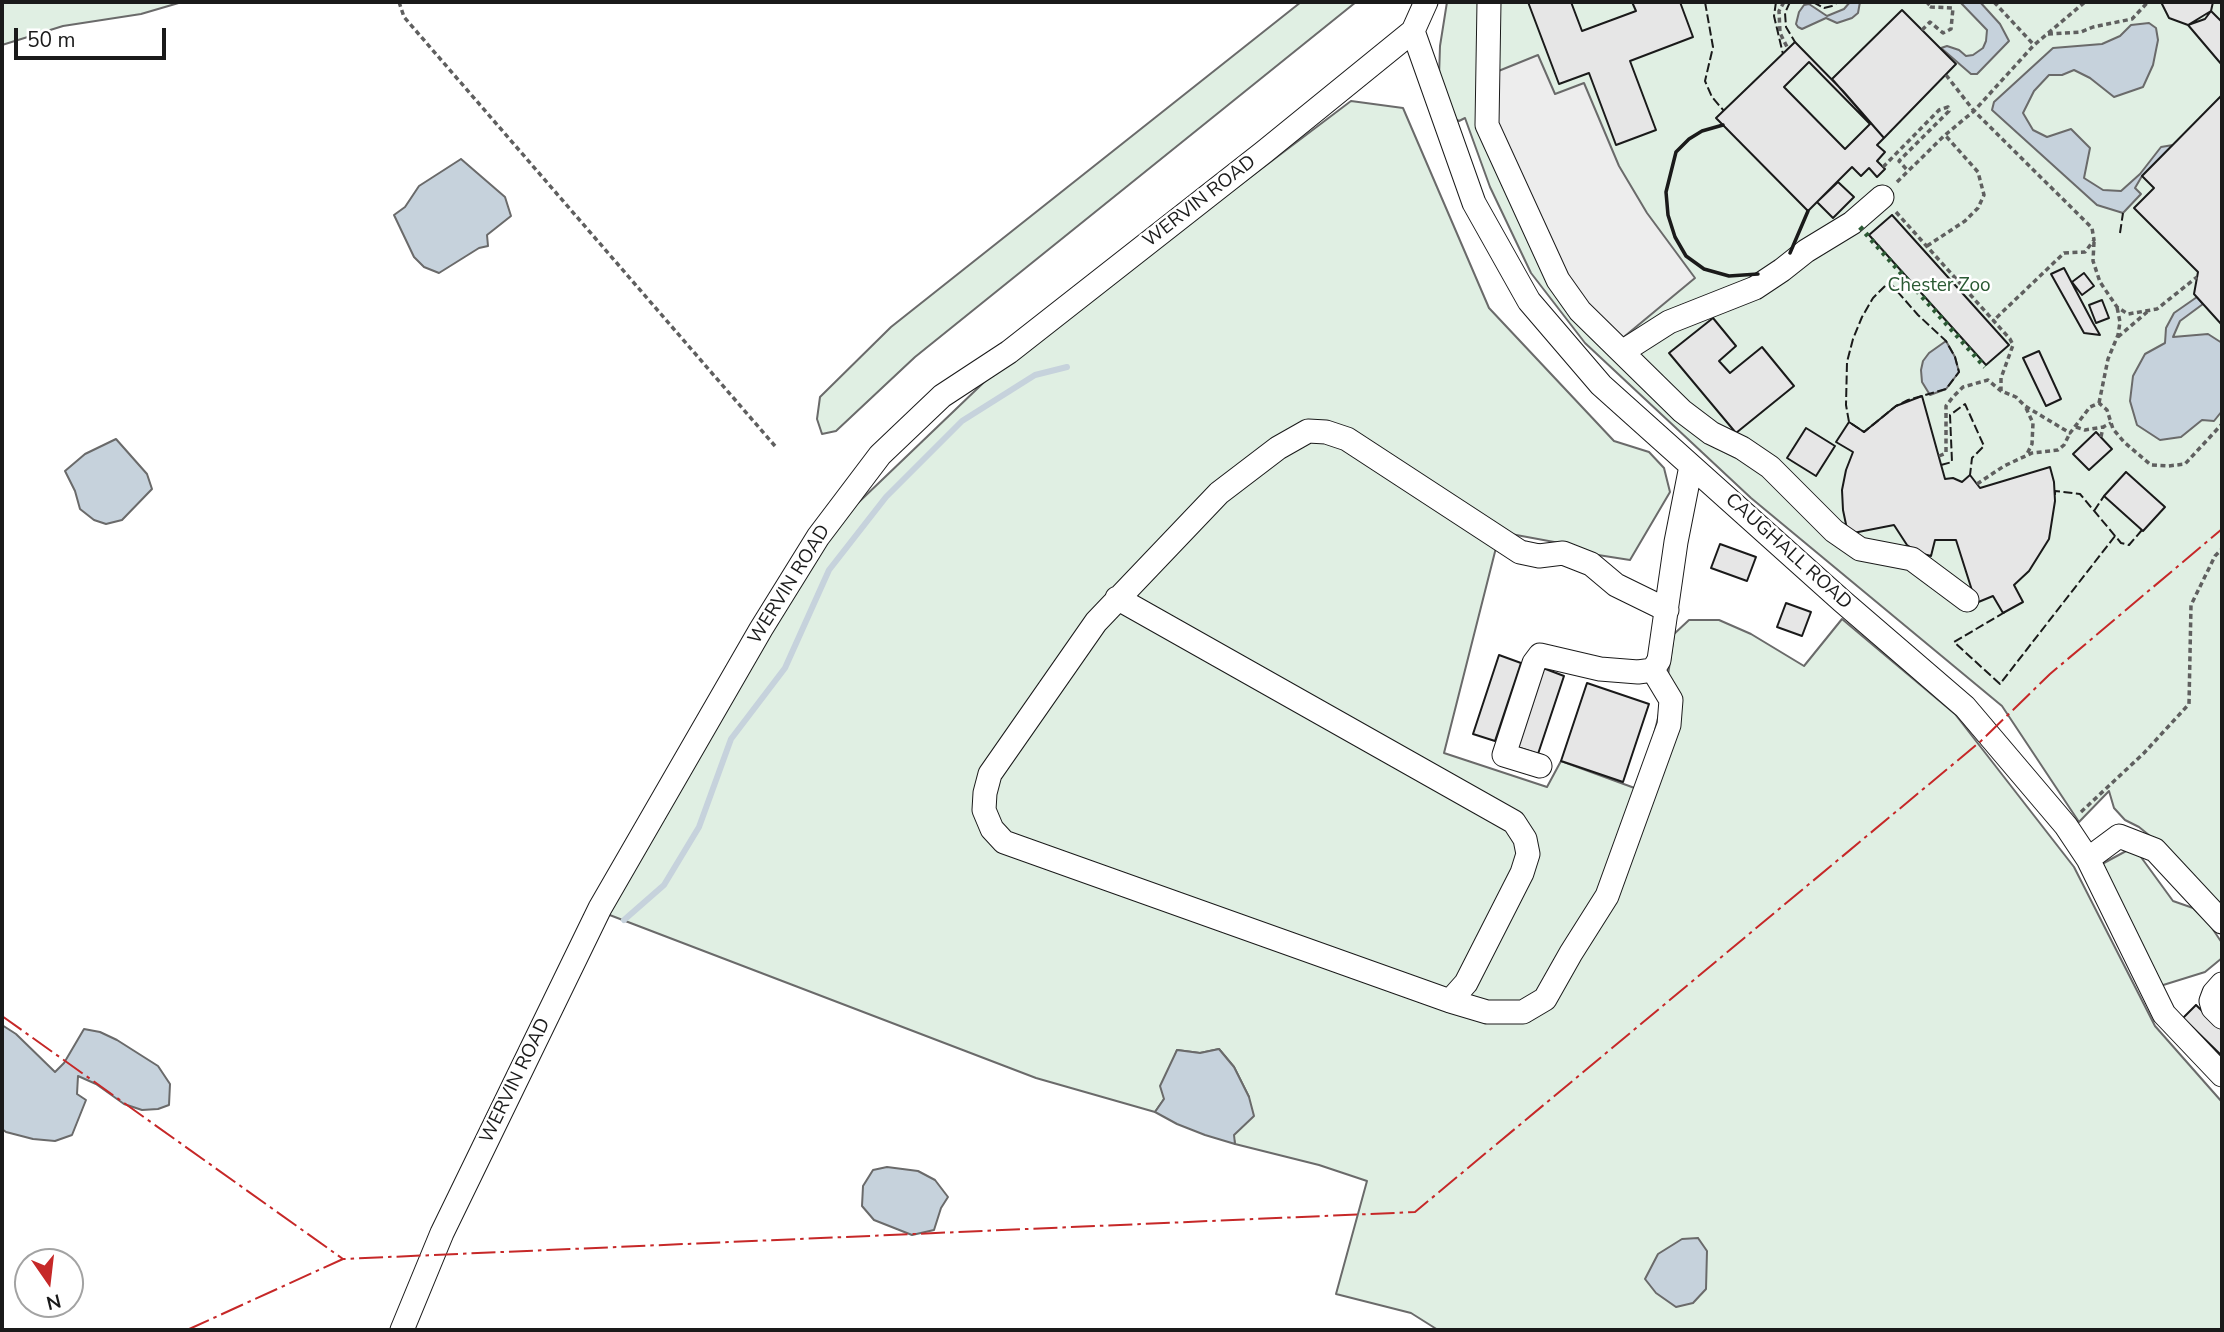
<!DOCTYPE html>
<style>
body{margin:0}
#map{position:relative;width:2224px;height:1332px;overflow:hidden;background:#fff;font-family:"Nunito Sans",sans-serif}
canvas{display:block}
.frame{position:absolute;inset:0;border:4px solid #1a1a1a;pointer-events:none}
.north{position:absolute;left:14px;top:1248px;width:70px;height:70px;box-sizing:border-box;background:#fff;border:2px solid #a3a3a3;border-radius:50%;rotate:166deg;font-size:19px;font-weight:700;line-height:28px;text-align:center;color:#1a1a1a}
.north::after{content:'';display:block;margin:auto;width:24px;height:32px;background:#c62828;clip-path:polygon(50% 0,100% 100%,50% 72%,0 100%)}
.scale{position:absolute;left:14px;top:28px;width:152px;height:32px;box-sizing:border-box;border:4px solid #1a1a1a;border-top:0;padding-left:9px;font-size:21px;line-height:24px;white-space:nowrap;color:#1a1a1a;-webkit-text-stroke:5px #fff;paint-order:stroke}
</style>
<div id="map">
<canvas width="2224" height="1332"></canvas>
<div class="frame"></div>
<div class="north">N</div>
<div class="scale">50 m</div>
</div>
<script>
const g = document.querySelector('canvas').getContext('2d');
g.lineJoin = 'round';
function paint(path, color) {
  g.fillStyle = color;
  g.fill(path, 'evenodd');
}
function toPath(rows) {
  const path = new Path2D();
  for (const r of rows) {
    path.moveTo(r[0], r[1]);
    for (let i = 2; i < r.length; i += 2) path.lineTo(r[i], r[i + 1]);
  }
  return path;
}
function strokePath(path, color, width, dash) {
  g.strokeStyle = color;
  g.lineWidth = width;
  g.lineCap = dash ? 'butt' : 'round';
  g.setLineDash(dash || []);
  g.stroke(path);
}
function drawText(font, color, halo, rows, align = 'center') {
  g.font = font + ' "Nunito Sans",sans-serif';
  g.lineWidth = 5;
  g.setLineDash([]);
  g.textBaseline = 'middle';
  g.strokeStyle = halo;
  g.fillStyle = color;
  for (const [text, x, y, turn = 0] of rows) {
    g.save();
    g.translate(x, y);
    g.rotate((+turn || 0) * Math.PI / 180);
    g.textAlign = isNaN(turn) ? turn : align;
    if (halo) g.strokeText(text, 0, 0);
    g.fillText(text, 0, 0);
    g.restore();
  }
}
const green = toPath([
 [2,2,182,2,141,14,63,26,2,45,2,2],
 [1301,2,1356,2,915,357,836,431,822,434,817,419,820,397,891,327,1301,2],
 [1447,2,2222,2,2222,908,2171,853,2139,827,2125,820,2114,808,2109,791,2079,822,2002,706,1751,498,1585,343,1531,273,1490,187,1465,118,1459,121,1453,118,1439,77,1440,46,1447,2],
 [1351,101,1403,108,1489,308,1614,441,1649,452,1664,468,1670,492,1630,560,1579,552,1565,544,1500,532,1444,753,1547,787,1561,761,1640,790,1667,682,1674,634,1689,620,1719,620,1751,634,1804,666,1842,619,1955,714,2074,867,2155,1026,2222,1102,2222,1330,1438,1330,1411,1313,1336,1294,1367,1181,1319,1165,1235,1144,1233,1135,1240,1128,1249,1097,1234,1067,1219,1049,1200,1053,1177,1050,1171,1066,1164,1099,1155,1112,1036,1078,607,914,813,546,1003,364,1351,101],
 [2128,850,2138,853,2173,901,2193,908,2210,925,2222,943,2222,958,2205,972,2160,986,2102,864,2128,850]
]);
const parking = toPath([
 [1538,55,1555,94,1584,83,1619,166,1647,213,1695,278,1619,341,1581,300,1555,258,1494,123,1496,72,1538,55]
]);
const water = toPath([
 [1850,2,1860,2,1858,13,1852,18,1837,23,1826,18,1802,29,1798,27,1796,24,1799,12,1804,5,1809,4,1827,16,1844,9,1850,2],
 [1960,2,1980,2,2000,24,2009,41,1977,74,1971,74,1941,48,1947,46,1959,50,1966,56,1973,55,1983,48,1986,41,1987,30,1960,2],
 [2149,23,2156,28,2158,40,2153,65,2143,87,2114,97,2090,78,2074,70,2062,75,2049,75,2034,91,2023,113,2033,130,2047,137,2071,129,2090,148,2084,178,2103,190,2121,191,2140,174,2161,147,2173,145,2142,176,2135,188,2141,194,2123,213,2097,205,1992,110,1994,102,2053,48,2102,44,2120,36,2131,25,2149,23],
 [461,159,505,197,511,216,487,235,488,246,479,248,439,273,424,267,414,257,394,215,405,207,419,186,461,159],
 [2197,297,2203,304,2180,321,2173,337,2208,334,2222,343,2222,411,2214,421,2202,420,2181,437,2160,440,2137,425,2130,401,2133,376,2145,354,2165,343,2166,328,2174,313,2197,297],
 [1946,341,1955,357,1959,372,1946,389,1930,395,1922,382,1921,370,1923,361,1929,353,1946,341],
 [116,439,147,474,152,489,122,520,106,524,94,520,80,509,75,491,65,471,85,454,116,439],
 [2,1025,16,1034,55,1072,64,1063,84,1029,100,1032,117,1040,158,1066,170,1084,169,1105,158,1109,142,1110,124,1104,96,1084,78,1076,77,1094,86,1100,72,1135,55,1141,33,1139,6,1132,2,1129,2,1025],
 [1219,1049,1234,1067,1249,1097,1254,1116,1234,1135,1235,1144,1205,1135,1177,1124,1155,1112,1164,1099,1160,1086,1177,1050,1200,1053,1219,1049],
 [887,1167,918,1171,935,1180,948,1197,941,1208,934,1230,912,1235,874,1220,862,1206,863,1186,873,1170,887,1167],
 [1698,1238,1707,1251,1706,1289,1693,1303,1676,1307,1656,1293,1645,1279,1658,1254,1682,1239,1698,1238]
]);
const stream = toPath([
 [624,920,664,885,699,827,731,739,785,668,829,570,886,497,962,421,1035,375,1067,367]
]);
const building = toPath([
 [1528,2,1571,2,1582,31,1636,11,1632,2,1680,2,1693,37,1630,61,1656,130,1616,145,1589,73,1559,84,1528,2],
 [2161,2,2213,2,2211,11,2205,19,2188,25,2169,18,2161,2],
 [1902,10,1956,64,1884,138,1832,79,1902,10],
 [2211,11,2222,22,2222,65,2188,25,2211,11],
 [1795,42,1843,91,1884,138,1877,145,1885,152,1877,161,1885,169,1877,177,1869,168,1861,176,1852,167,1808,211,1716,118,1795,42],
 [1809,62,1870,124,1845,149,1784,87,1809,62],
 [2222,95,2222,325,2194,294,2198,272,2134,208,2154,188,2142,176,2222,95],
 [1838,182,1854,197,1833,218,1817,202,1838,182],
 [1892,215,2009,345,1986,365,1869,235,1892,215],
 [2064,268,2093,323,2100,335,2084,333,2051,274,2064,268],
 [2084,273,2094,286,2082,295,2072,282,2084,273],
 [2102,300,2109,318,2096,323,2089,305,2102,300],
 [1713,318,1736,346,1719,361,1730,373,1762,347,1794,386,1736,433,1669,353,1713,318],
 [2039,351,2061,399,2046,406,2023,358,2039,351],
 [1922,396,1945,479,1953,478,1962,482,1970,475,1980,488,2050,467,2054,482,2055,501,2049,539,2029,571,2014,585,2023,602,2003,613,1993,596,1976,603,1956,540,1935,540,1931,556,1919,553,1907,545,1894,525,1848,534,1843,510,1842,490,1846,470,1853,452,1836,442,1849,422,1864,432,1896,406,1922,396],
 [1806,428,1835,446,1816,476,1787,458,1806,428],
 [2096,432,2112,449,2089,470,2073,454,2096,432],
 [2126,472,2165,507,2143,531,2104,496,2126,472],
 [1720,544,1756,557,1747,581,1711,568,1720,544],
 [1786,603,1811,612,1802,636,1777,627,1786,603],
 [1499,655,1521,663,1495,741,1473,734,1499,655],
 [1543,668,1564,676,1538,754,1517,747,1543,668],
 [1587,683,1649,704,1623,782,1561,761,1587,683],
 [2196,1005,2222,1030,2222,1056,2183,1018,2196,1005]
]);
const path = toPath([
 [399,2,404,17,775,446],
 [1784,2,1779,11,1780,33,1788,49],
 [1994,2,2034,45],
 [1922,30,1930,22,1943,33,1951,29,1953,8,1931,7,1927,5,1930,2],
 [2048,34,2081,32,2093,27,2132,19,2148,2],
 [1946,75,1974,111,2092,228,2094,240,2085,252,2064,253,1993,321],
 [1883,167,1939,110,1948,107,1949,111,1899,161,1908,171],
 [1897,182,1945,135,1974,111,2034,45,2085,2],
 [1896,212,2010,339,2013,345,2001,378,2001,391,2016,397,2025,406,2070,433,2090,407,2099,403,2107,410,2113,429,2124,442,2151,465,2168,466,2185,464,2222,424],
 [2094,242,2093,261,2100,282,2117,307,2128,314,2157,309,2197,277],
 [1927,246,1965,221,1978,208,1984,195,1978,172,1945,135],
 [2118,337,2147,312],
 [2099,403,2108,359,2118,335,2120,322,2117,307],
 [2026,408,2033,423,2032,444,2027,454],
 [2076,427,2085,430,2103,427],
 [2101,437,2103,427,2111,423],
 [1939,456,1946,453,1946,406,1953,397,1963,387,1988,380,2001,391],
 [1977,484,2004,466,2032,453,2058,450,2064,445,2070,433],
 [2081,812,2144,753,2189,704,2191,605,2215,556,2222,549]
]);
const minor = toPath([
 [1426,2,1413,31,1474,203,1529,301,1601,385,1842,601,1965,707,2066,826,2088,859,2164,1014,2222,1075],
 [1489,2,1487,125,1558,280,1580,311,1682,411,1711,433,1742,448,1770,467,1834,531,1860,549,1912,559,1967,600],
 [1622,352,1669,322,1755,288,1782,270,1806,251,1852,223,1882,197],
 [1117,598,1514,822,1525,839,1528,854,1522,873,1466,983,1450,1001],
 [1653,670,1671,700,1669,725,1607,896,1571,953,1545,999,1523,1012,1487,1012,1450,1001,1004,842,992,829,984,810,985,793,990,774,1096,622,1219,493,1278,448,1308,431,1326,432,1347,439,1520,552,1539,556,1563,553,1591,564,1616,585,1667,610],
 [1540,766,1504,755,1534,663,1540,655,1600,669,1638,672,1653,670,1659,660,1676,542,1691,466],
 [2088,859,2119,836,2155,850,2222,922],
 [2222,984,2214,993,2211,1001,2213,1008,2222,1017],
 [402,1330,442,1233,600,908,761,629,818,537,880,455,942,396,1009,352,1264,152,1413,31]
]);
const hedge = toPath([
 [1860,227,1985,367]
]);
const fence = toPath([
 [1705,2,1713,47,1705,81,1712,97,1724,111],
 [1776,2,1774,16,1783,54],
 [1790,2,1785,13,1786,27,1795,42],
 [1813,2,1824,8,1832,6,1838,2],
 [2120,233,2123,213],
 [1889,282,1918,315,1946,341,1955,357,1959,372,1946,389,1908,400,1896,406,1864,432,1849,422,1846,405,1847,362,1853,339,1862,317,1873,298,1889,282],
 [1941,465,1952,462,1950,415,1965,404,1984,446,1972,458,1970,475],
 [2055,495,2055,491,2080,494,2121,543,2129,545,2142,530],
 [2094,511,2104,496],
 [2005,612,1954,642,2000,684,2115,536]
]);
const wall = toPath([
 [1723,125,1702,131,1689,139,1676,152,1666,192,1668,215,1675,237,1686,256,1704,269,1729,276,1758,274],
 [1790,253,1808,211]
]);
const power = toPath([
 [2,1016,343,1259],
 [187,1330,343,1259,1415,1212,1981,741,2050,674,2222,529]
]);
const streetNames = [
 ["WERVIN ROAD",1200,202,-38],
 ["CAUGHALL ROAD",1788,552,42],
 ["WERVIN ROAD",790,585,-58],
 ["WERVIN ROAD",516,1081,-64]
];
const parkNames = [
 ["Chester Zoo",1939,286]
];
paint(green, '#e0efe3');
strokePath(green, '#6a6a6a', 2);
paint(parking, '#ededed');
strokePath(parking, '#6a6a6a', 2);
paint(water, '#c6d2dc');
strokePath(water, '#6a6a6a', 2);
strokePath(stream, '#c6d2dc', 6);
paint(building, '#e6e6e6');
strokePath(building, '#1a1a1a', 2);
strokePath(minor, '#1a1a1a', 25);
strokePath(path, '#5f5f5f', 3.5, [5, 3.5]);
strokePath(minor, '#fff', 23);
strokePath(hedge, '#2b5a34', 5, [3.5, 5]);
strokePath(fence, '#1a1a1a', 2, [9, 3.5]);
strokePath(wall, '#1a1a1a', 3.5);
strokePath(power, '#c62828', 2, [24, 5, 3.5, 5]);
drawText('19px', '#1a1a1a', '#fff', streetNames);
drawText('19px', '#2b5a34', '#fff', parkNames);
</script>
